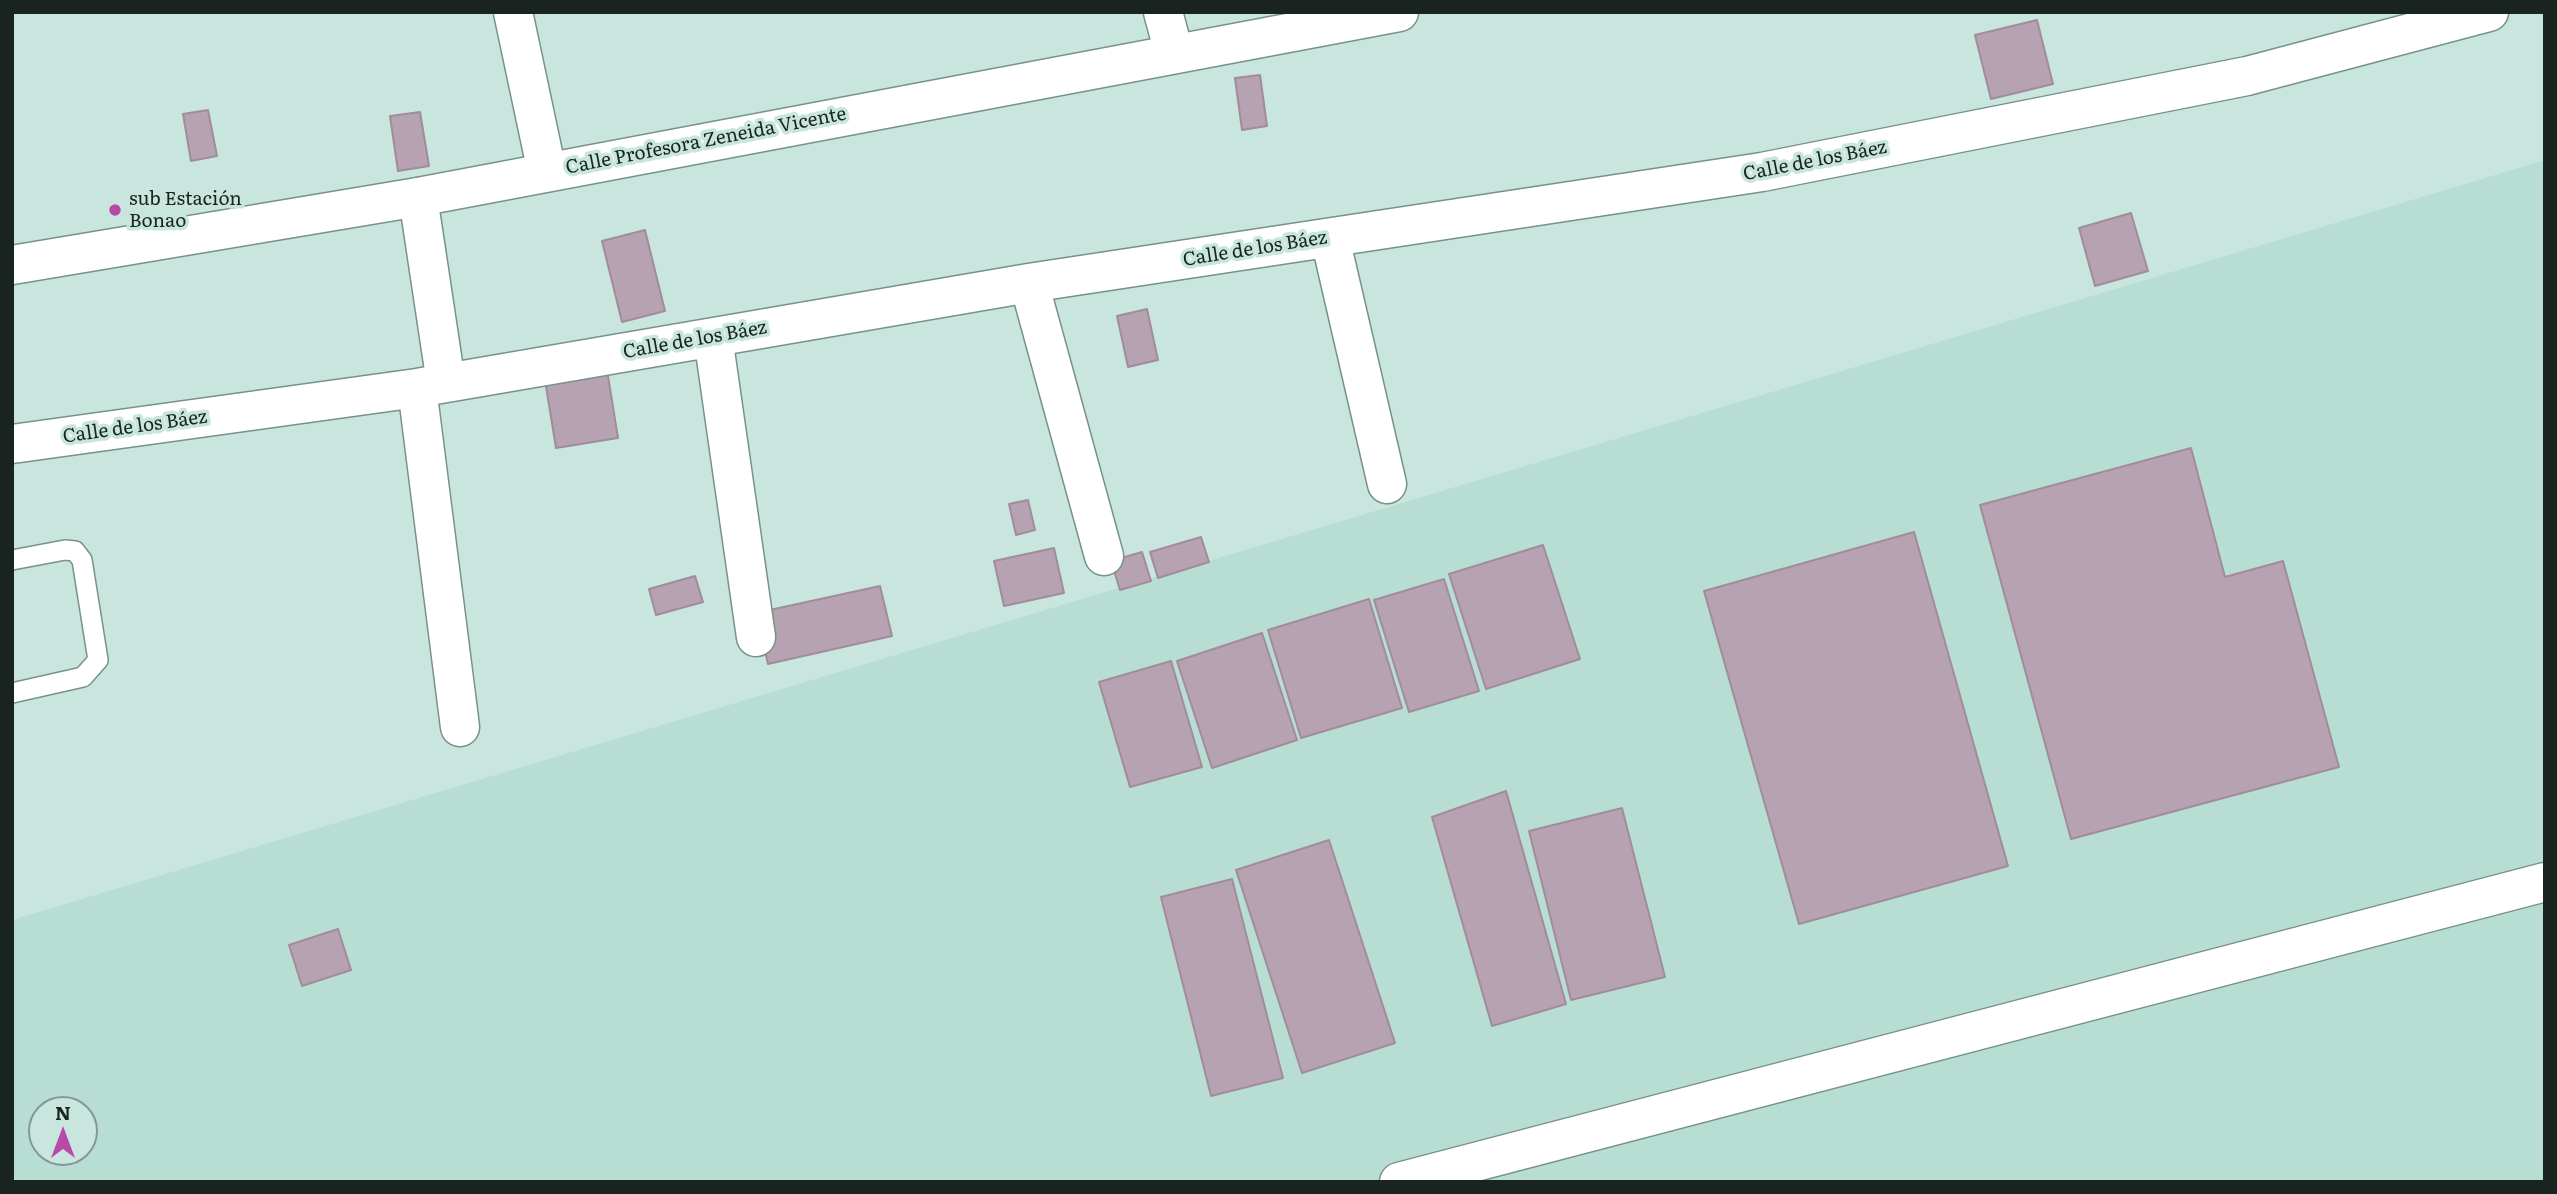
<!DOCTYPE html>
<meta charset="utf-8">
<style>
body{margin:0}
#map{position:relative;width:2557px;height:1194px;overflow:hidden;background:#c9e6de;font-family:Literata,serif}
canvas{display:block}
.frame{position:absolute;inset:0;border:14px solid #192421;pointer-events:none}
.north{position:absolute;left:28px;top:1096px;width:70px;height:70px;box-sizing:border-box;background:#c9e6de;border:2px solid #839892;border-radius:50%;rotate:0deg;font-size:19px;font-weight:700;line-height:28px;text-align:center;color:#192421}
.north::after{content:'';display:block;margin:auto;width:24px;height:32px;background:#b949a6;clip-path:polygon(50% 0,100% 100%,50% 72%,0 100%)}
</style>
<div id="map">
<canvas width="2557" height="1194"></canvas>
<div class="frame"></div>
<div class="north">N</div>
</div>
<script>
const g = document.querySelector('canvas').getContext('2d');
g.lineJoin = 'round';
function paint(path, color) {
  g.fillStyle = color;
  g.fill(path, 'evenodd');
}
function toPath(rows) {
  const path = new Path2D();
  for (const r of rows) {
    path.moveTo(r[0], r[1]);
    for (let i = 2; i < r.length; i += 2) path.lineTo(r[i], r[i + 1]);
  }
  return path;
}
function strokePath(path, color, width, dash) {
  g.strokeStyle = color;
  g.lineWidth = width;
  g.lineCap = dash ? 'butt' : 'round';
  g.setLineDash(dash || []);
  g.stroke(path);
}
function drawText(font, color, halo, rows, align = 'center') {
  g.font = font + ' Literata,serif';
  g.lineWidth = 7;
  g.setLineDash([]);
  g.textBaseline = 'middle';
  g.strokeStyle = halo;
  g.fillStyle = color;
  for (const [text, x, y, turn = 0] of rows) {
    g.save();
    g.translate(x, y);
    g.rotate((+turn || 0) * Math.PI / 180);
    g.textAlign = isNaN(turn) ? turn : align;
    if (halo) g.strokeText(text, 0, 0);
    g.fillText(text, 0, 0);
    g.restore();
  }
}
const built = toPath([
 [2545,160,2545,1182,12,1182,12,920],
 [42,1110,84,1110,84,1152,42,1152]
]);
const building = toPath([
 [2037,20,2053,84,1991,99,1975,35,2037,20],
 [1260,75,1267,126,1242,130,1235,78,1260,75],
 [208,110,217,156,191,161,183,114,208,110],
 [420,112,429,166,398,171,390,116,420,112],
 [2131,213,2148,271,2095,286,2079,228,2131,213],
 [645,230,665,311,622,322,602,241,645,230],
 [1147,309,1158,360,1128,367,1117,316,1147,309],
 [607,370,618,438,556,448,545,380,607,370],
 [2191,448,2225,577,2283,561,2339,767,2071,839,1980,505,2191,448],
 [1028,500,1035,530,1016,535,1009,504,1028,500],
 [1914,532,2008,866,1799,924,1704,591,1914,532],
 [1201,537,1209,562,1158,578,1150,552,1201,537],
 [1543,545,1580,659,1486,689,1449,574,1543,545],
 [1054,548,1064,593,1004,606,994,561,1054,548],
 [1142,552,1151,581,1120,590,1111,561,1142,552],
 [695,576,703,602,656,615,649,589,695,576],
 [1444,579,1479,691,1409,712,1374,600,1444,579],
 [880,586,892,636,768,664,756,613,880,586],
 [1369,599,1402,708,1301,738,1268,630,1369,599],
 [1262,633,1297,740,1212,768,1177,661,1262,633],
 [1171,661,1202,767,1130,787,1099,682,1171,661],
 [1506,791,1566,1004,1492,1026,1432,817,1506,791],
 [1622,808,1665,977,1571,1000,1529,831,1622,808],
 [1329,840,1395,1043,1302,1073,1236,870,1329,840],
 [1232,879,1283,1078,1211,1096,1161,897,1232,879],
 [338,929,351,970,302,986,289,945,338,929]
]);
const lane = toPath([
 [12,560,65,550,75,551,82,560,98,660,83,677,12,693]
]);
const street = toPath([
 [513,12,547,172],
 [1163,12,1174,53],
 [418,197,446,383],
 [1330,238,1387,484],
 [1029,283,1104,556],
 [713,337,756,637],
 [417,388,460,727],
 [12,444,417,388,1029,283,1762,172,2247,76,2489,12],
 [1399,1182,2545,882]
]);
const secondary = toPath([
 [12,265,418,197,1399,12]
]);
const markers = [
 [115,210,7,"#b949a6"]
];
const streetNames = [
 ["Calle Profesora Zeneida Vicente",706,141,-11],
 ["Calle de los Báez",1815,161,-11],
 ["Calle de los Báez",1255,249,-9],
 ["Calle de los Báez",695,340,-10],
 ["Calle de los Báez",135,427,-8]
];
const poiNames = [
 ["sub Estación",129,199],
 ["Bonao",129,221]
];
paint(built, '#b8ded3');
paint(building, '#b7a2b2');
strokePath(building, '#a18c9b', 2);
strokePath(lane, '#77928a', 22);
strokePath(street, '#77928a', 41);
strokePath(secondary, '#77928a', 41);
strokePath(lane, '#fff', 19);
strokePath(street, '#fff', 38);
strokePath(secondary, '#fff', 38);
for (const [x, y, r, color] of markers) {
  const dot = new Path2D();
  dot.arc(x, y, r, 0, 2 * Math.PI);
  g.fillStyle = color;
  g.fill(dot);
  strokePath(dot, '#c9e6de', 2.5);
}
drawText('19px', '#192421', '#c9e6de', streetNames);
drawText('19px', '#192421', '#c9e6de', poiNames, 'left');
</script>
